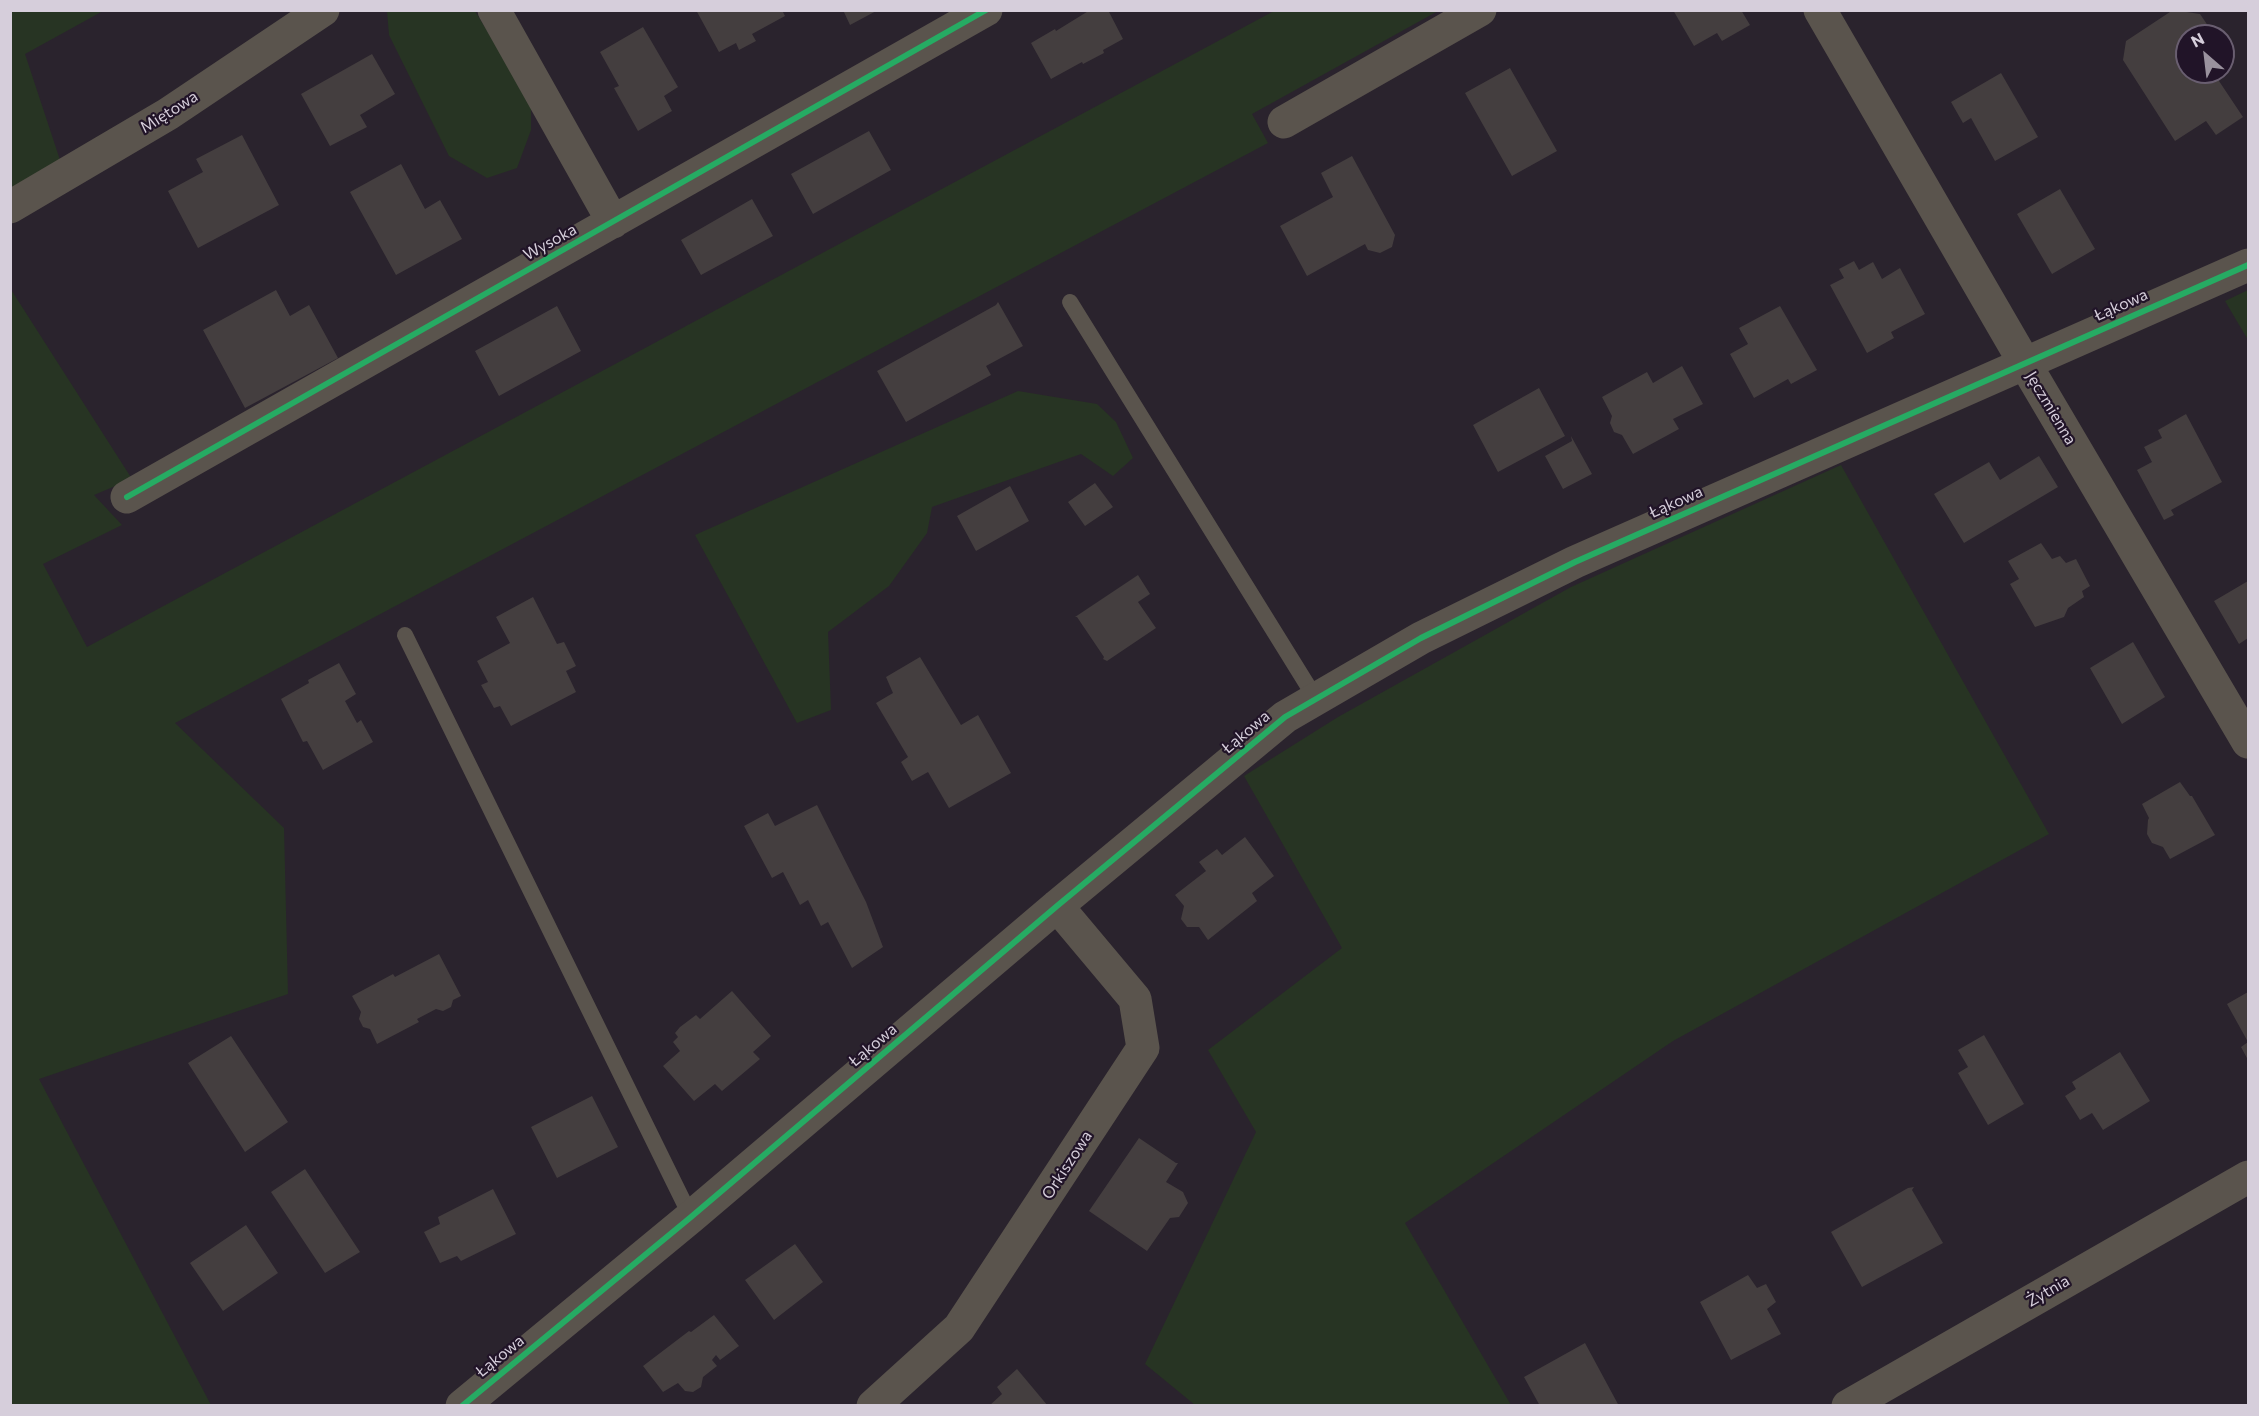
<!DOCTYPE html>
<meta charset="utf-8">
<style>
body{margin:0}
#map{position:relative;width:2259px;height:1416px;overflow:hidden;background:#2a232d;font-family:Commissioner,sans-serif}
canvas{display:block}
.frame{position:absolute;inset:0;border:12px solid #d6cedb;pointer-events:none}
.north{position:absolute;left:2175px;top:24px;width:60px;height:60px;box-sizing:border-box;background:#211428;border:2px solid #695e70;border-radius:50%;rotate:332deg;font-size:16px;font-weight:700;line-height:24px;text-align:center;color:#d6cedb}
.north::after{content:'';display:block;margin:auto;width:21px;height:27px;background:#9a929e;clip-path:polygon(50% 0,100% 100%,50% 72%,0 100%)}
</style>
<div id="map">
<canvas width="2259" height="1416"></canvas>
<div class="frame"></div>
<div class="north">N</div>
</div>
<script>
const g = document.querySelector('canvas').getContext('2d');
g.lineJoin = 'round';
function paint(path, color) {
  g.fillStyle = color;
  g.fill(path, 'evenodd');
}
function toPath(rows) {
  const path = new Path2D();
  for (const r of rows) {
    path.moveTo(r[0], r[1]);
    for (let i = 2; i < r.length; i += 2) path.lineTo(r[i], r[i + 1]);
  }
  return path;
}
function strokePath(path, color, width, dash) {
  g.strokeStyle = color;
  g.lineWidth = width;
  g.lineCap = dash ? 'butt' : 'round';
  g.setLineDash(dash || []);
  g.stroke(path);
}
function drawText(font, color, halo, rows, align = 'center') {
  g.font = font + ' Commissioner,sans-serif';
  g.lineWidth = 4.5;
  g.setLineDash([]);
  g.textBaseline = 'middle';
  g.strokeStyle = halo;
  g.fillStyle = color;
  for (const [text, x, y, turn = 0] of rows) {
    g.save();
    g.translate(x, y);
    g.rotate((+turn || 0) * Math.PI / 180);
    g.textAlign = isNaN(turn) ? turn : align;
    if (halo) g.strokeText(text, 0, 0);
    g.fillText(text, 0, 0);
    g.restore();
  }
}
const green = toPath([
 [11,11,103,11,25,54,60,160,11,190],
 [387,11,475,11,531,103,531,130,517,168,487,178,449,156,389,35],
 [1274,11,1438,11,1252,114,1268,143,175,723,284,828,288,994,39,1079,211,1405,11,1405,10,288,132,479,94,495,122,525,43,564,87,647],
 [2248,290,2248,340,2225,301],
 [1018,391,1097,404,1116,422,1133,458,1113,476,1081,454,932,507,927,533,889,586,828,632,831,710,797,723,695,535],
 [1841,465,2049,834,1673,1041,1405,1223,1511,1405,1195,1405,1145,1364,1256,1132,1208,1050,1342,948,1244,776,1338,717,1571,587]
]);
const building = toPath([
 [696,10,782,10,785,16,752,34,756,41,739,50,736,43,719,52],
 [843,10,878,10,850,25],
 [1090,10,1108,10,1123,39,1103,50,1104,53,1083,64,1082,62,1051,79,1031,43,1055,29,1056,31],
 [1673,10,1741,10,1750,25,1722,41,1717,33,1694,46],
 [2173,10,2200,14,2215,36,2187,36,2187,72,2213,72,2243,117,2216,135,2206,121,2175,141,2123,60,2126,41],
 [643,27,678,87,664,96,672,111,638,131,614,88,619,86,600,52],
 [372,54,395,94,360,115,367,127,330,146,301,94],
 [1510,68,1557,151,1512,176,1465,93],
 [2001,73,2038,137,1995,161,1971,118,1963,123,1951,102],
 [869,131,891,170,813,214,791,174],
 [242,135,279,205,198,248,168,191,203,172,196,159],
 [1352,156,1395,235,1392,247,1380,253,1368,250,1365,244,1307,276,1280,226,1333,197,1321,173],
 [401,164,425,209,440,200,462,239,396,275,350,192],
 [2060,189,2095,249,2052,274,2017,214],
 [752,199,773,236,701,275,681,240],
 [1854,261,1859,270,1873,262,1882,279,1900,268,1925,314,1891,332,1894,338,1867,353,1830,285,1844,278,1839,269],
 [276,290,290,316,309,305,338,358,245,408,203,330],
 [998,302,1023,346,986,366,991,375,906,422,877,371,996,305],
 [557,306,581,351,499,396,475,351],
 [1780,306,1817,370,1791,384,1788,379,1754,398,1730,354,1748,344,1739,328],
 [1682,366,1703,404,1673,419,1679,429,1633,454,1622,435,1614,432,1610,423,1612,416,1602,397,1647,372,1653,383],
 [1539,388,1565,436,1498,472,1473,425],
 [2186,414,2222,482,2171,510,2174,515,2164,520,2137,470,2152,462,2144,447,2162,438,2158,430],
 [1571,436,1592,474,1563,489,1545,456,1572,441],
 [2039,456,2058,487,1964,543,1934,494,1989,462,2000,480],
 [1095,483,1113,507,1085,526,1068,502],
 [1010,486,1029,521,976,551,957,516],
 [2041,543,2052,559,2060,556,2066,563,2076,559,2090,586,2082,591,2084,597,2068,608,2064,617,2035,627,2010,584,2019,579,2008,561],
 [1138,575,1150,594,1138,602,1156,628,1107,661,1103,659,1104,657,1077,617,1075,617],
 [2248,581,2248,638,2239,644,2214,601],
 [533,597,557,644,564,642,576,666,566,671,576,692,511,726,500,706,494,708,481,685,488,682,477,661,510,643,496,617],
 [2133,642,2165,697,2122,724,2090,668],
 [920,657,961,725,978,715,1011,773,949,808,928,772,912,781,901,762,908,757,876,703,893,693,886,677],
 [339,663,356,694,345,701,357,723,361,720,373,742,323,770,307,741,303,742,281,699,309,683,308,680],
 [2180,782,2190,796,2192,796,2215,835,2170,859,2163,847,2152,843,2147,834,2148,820,2149,818,2142,804],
 [817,805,866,902,883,947,852,968,828,922,821,926,808,900,800,905,783,872,772,878,744,826,768,813,775,826],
 [1245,837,1274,876,1252,893,1257,901,1208,940,1199,927,1187,927,1181,919,1184,906,1175,895,1206,871,1199,862,1217,849,1222,855],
 [439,954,461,996,453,1000,451,1007,443,1011,436,1009,417,1019,419,1022,377,1044,370,1029,363,1027,359,1019,361,1012,352,996,393,974,395,977],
 [732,991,771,1036,753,1052,760,1059,722,1091,715,1084,694,1101,663,1066,680,1051,673,1042,678,1037,675,1033,680,1027,696,1015,700,1019],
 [2248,992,2248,1060,2241,1047,2248,1042,2227,1004],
 [1984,1035,2024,1104,1988,1125,1958,1073,1968,1067,1958,1050],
 [231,1036,288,1122,245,1152,188,1063],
 [2120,1052,2150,1101,2103,1130,2092,1113,2080,1120,2065,1096,2076,1089,2072,1082],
 [592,1096,618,1147,557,1178,531,1127],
 [1139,1138,1176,1163,1178,1163,1166,1182,1183,1192,1188,1203,1179,1217,1170,1218,1147,1251,1089,1211],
 [305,1169,360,1252,325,1273,271,1192],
 [1914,1187,1912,1190,1943,1243,1862,1287,1831,1232,1908,1188],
 [493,1189,516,1234,461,1261,457,1256,440,1263,424,1232,440,1224,438,1217],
 [246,1225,278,1273,223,1311,190,1263],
 [795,1244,823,1282,774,1320,745,1280],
 [1748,1275,1757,1288,1766,1284,1776,1302,1767,1309,1781,1334,1731,1360,1700,1302],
 [714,1315,739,1346,720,1360,716,1355,712,1360,717,1366,703,1377,701,1387,693,1392,685,1391,678,1383,663,1392,643,1366,689,1331,691,1332],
 [1585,1343,1619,1406,1540,1406,1524,1377],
 [1017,1369,1048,1406,989,1406,1002,1394,997,1387]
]);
const service = toPath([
 [1070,302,1316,699],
 [405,635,691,1217]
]);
const minor = toPath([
 [494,10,613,222],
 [1820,10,2024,362,2248,742],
 [1284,122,1480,10],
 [10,207,168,114,323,10],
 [127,497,986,10],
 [462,1406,691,1217,1057,906,1285,717,1421,638,1575,562,2248,265],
 [873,1406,959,1328,1143,1048,1135,999,1057,906],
 [1848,1406,2248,1177]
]);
const cycleway = toPath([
 [127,497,986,10],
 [462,1406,691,1217,1057,906,1285,717,1421,638,1575,562,2248,265]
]);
const streetNames = [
 ["Miętowa",169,112,-32],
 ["Wysoka",550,242,-29],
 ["Łąkowa",2121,305,-24],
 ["Jęczmienna",2051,408,59],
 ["Łąkowa",1676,502,-24],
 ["Łąkowa",1246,732,-40],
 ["Łąkowa",873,1045,-40],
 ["Orkiszowa",1067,1165,-57],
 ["Żytnia",2048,1291,-30],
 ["Łąkowa",500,1356,-39]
];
paint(green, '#273423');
paint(building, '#443e3f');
strokePath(service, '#5a544d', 16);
strokePath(minor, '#5a544d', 33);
strokePath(cycleway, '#26ab63', 6);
drawText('16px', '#d6cedb', '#211428', streetNames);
</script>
